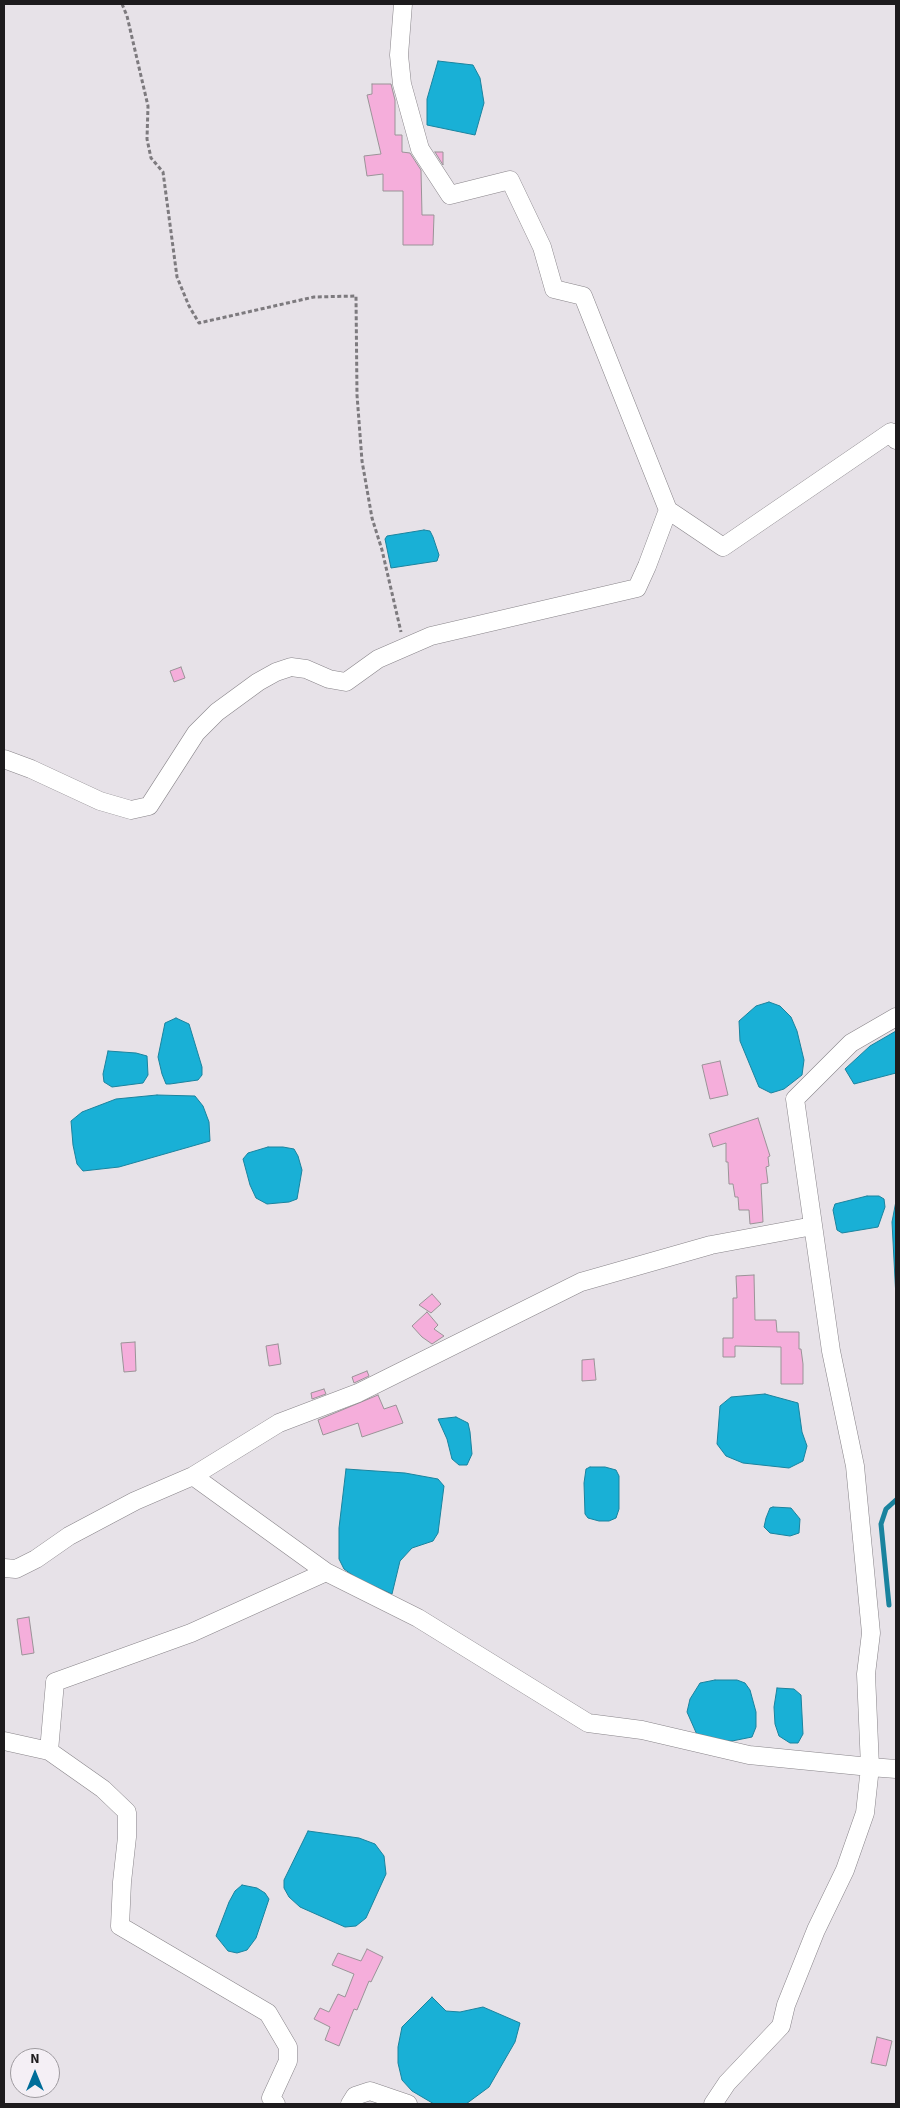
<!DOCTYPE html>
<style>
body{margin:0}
#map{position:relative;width:900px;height:2108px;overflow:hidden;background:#e7e2e8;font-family:"Source Sans 3",sans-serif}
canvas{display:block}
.frame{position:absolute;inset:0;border:5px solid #1d1b1d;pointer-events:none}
.north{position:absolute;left:10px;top:2048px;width:50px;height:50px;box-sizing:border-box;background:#f4eff5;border:1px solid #9e9a9f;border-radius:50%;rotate:0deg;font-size:14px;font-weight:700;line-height:20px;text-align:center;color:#1d1b1d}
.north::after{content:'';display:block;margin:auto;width:18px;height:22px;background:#006d99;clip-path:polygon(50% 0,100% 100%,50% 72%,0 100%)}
</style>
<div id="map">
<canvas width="900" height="2108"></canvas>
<div class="frame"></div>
<div class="north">N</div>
</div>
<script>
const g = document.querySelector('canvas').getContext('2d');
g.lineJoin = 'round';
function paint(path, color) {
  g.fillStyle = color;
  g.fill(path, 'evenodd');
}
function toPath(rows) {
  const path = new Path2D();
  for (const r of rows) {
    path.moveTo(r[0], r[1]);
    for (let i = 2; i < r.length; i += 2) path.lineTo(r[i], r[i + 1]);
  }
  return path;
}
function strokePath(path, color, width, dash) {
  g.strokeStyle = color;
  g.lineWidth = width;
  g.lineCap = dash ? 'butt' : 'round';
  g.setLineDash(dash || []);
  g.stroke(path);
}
const water = toPath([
 [438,61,473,65,480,78,484,103,475,135,427,125,427,99,438,61],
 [424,530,430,531,433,537,439,555,437,561,391,568,385,539,387,536,424,530],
 [769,1002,780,1006,791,1017,797,1031,804,1060,802,1075,784,1089,771,1093,759,1087,740,1041,739,1021,756,1006,769,1002],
 [176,1018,189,1024,202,1067,202,1075,198,1080,170,1084,166,1084,162,1074,158,1057,165,1023,176,1018],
 [896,1031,896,1073,854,1084,845,1069,870,1046,896,1031],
 [108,1051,136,1053,147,1056,148,1075,143,1083,112,1087,104,1082,103,1074,108,1051],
 [157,1095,195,1096,203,1106,209,1122,210,1141,119,1167,83,1171,77,1164,73,1145,71,1121,82,1112,116,1099,157,1095],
 [268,1147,283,1147,294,1149,298,1156,302,1170,297,1199,289,1202,267,1204,256,1198,250,1185,243,1159,248,1153,268,1147],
 [867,1196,879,1196,884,1199,885,1207,878,1227,842,1233,837,1230,833,1210,835,1204,867,1196],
 [896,1201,896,1298,892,1222,896,1201],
 [765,1394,798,1403,802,1432,807,1446,803,1461,789,1468,743,1463,726,1456,717,1444,720,1406,731,1397,765,1394],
 [456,1417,468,1423,470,1432,472,1454,467,1465,459,1465,452,1459,447,1439,438,1419,456,1417],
 [590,1467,605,1467,616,1470,619,1476,619,1509,616,1518,609,1521,599,1521,588,1518,585,1514,584,1483,586,1469,590,1467],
 [346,1469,405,1473,438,1479,444,1486,438,1533,433,1541,412,1548,400,1561,392,1594,358,1579,344,1569,339,1559,339,1528,346,1469],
 [773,1507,791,1508,800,1519,799,1533,790,1536,770,1533,764,1527,766,1518,770,1508,773,1507],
 [715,1680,737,1680,745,1683,750,1690,756,1712,756,1727,752,1737,732,1741,713,1742,698,1737,687,1712,690,1699,700,1683,715,1680],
 [777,1688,794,1689,801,1695,803,1734,798,1743,790,1743,779,1736,775,1724,774,1707,777,1688],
 [308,1831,359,1838,375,1844,384,1856,386,1874,366,1918,356,1926,345,1927,300,1907,289,1897,284,1888,284,1880,308,1831],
 [242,1885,257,1888,265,1893,269,1899,256,1938,247,1950,237,1953,228,1951,216,1936,229,1902,235,1891,242,1885],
 [432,1997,446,2011,460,2012,483,2007,520,2023,515,2042,489,2087,466,2104,434,2104,412,2091,402,2080,398,2063,398,2047,402,2027,432,1997]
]);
const stream = toPath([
 [889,1605,881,1524,886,1509,896,1500]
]);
const building = toPath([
 [372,84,391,84,395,100,395,135,402,135,402,152,410,153,421,170,422,215,434,215,433,245,403,245,403,191,383,191,383,174,367,176,364,156,381,154,367,95,372,94,372,84],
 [435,152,443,152,443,165,435,152],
 [181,667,185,678,174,682,170,671,181,667],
 [720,1061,728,1095,710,1099,702,1065,720,1061],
 [758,1118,770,1156,768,1157,769,1166,766,1167,768,1183,761,1184,763,1222,750,1224,749,1210,739,1210,738,1197,735,1197,733,1184,729,1184,728,1162,726,1162,726,1143,713,1147,709,1134,758,1118],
 [754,1275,755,1320,776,1320,777,1332,799,1332,799,1349,801,1349,803,1364,803,1384,781,1384,781,1347,735,1346,735,1357,723,1357,723,1338,733,1338,733,1298,737,1298,736,1276,754,1275],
 [432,1294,441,1304,431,1313,419,1305,432,1294],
 [427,1312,438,1325,434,1329,444,1336,432,1344,422,1337,412,1326,427,1312],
 [135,1342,136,1371,124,1372,121,1343,135,1342],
 [278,1344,281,1364,269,1366,266,1346,278,1344],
 [594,1359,596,1380,582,1381,582,1360,594,1359],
 [367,1371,369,1376,354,1383,352,1377,367,1371],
 [324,1389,326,1394,312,1399,311,1393,324,1389],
 [378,1395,384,1409,396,1405,403,1423,362,1437,358,1423,323,1435,318,1420,378,1395],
 [29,1617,34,1653,22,1655,17,1619,29,1617],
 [367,1949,383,1957,371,1982,369,1981,357,2010,354,2009,339,2046,325,2040,330,2027,314,2019,320,2008,329,2012,338,1994,345,1997,354,1974,332,1965,338,1953,361,1961,367,1949],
 [877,2037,892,2041,886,2066,871,2063,877,2037]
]);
const path = toPath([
 [122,4,127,16,148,106,147,139,151,158,163,172,177,277,189,306,199,323,314,297,356,296,357,395,362,461,372,518,382,550,401,632]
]);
const minor = toPath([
 [403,4,399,55,402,84,420,149,450,195,510,180,542,247,554,289,583,296,668,510,723,547,891,432,896,440],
 [4,759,31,769,100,801,131,810,149,806,196,733,217,712,258,682,276,672,291,667,306,669,329,679,346,682,378,659,431,636,637,588,647,566,668,510],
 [193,1476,279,1423,358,1393,581,1282,711,1245,813,1226],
 [4,1568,16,1569,36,1559,69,1536,135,1501,193,1476,326,1572],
 [4,1741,49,1751],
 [276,2104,271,2098,288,2061,288,2047,268,2013,120,1926,122,1882,127,1837,127,1812,103,1789,49,1751,55,1682,191,1633,326,1572,418,1618,588,1723,642,1730,749,1755,870,1767,866,1674,871,1633,855,1466,831,1351,795,1099,851,1043,896,1017],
 [350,2104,355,2096,370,2091,408,2104],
 [713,2104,727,2083,781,2026,786,2005,816,1930,845,1870,865,1813,870,1767,896,1769]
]);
paint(water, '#19b0d6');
strokePath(water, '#1a839e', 1);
strokePath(stream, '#1a839e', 5);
paint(building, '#f5aedb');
strokePath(building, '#9a9397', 1);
strokePath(minor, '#888489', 19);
strokePath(path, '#7d7a7e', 3, [4, 2.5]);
strokePath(minor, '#fff', 18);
</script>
